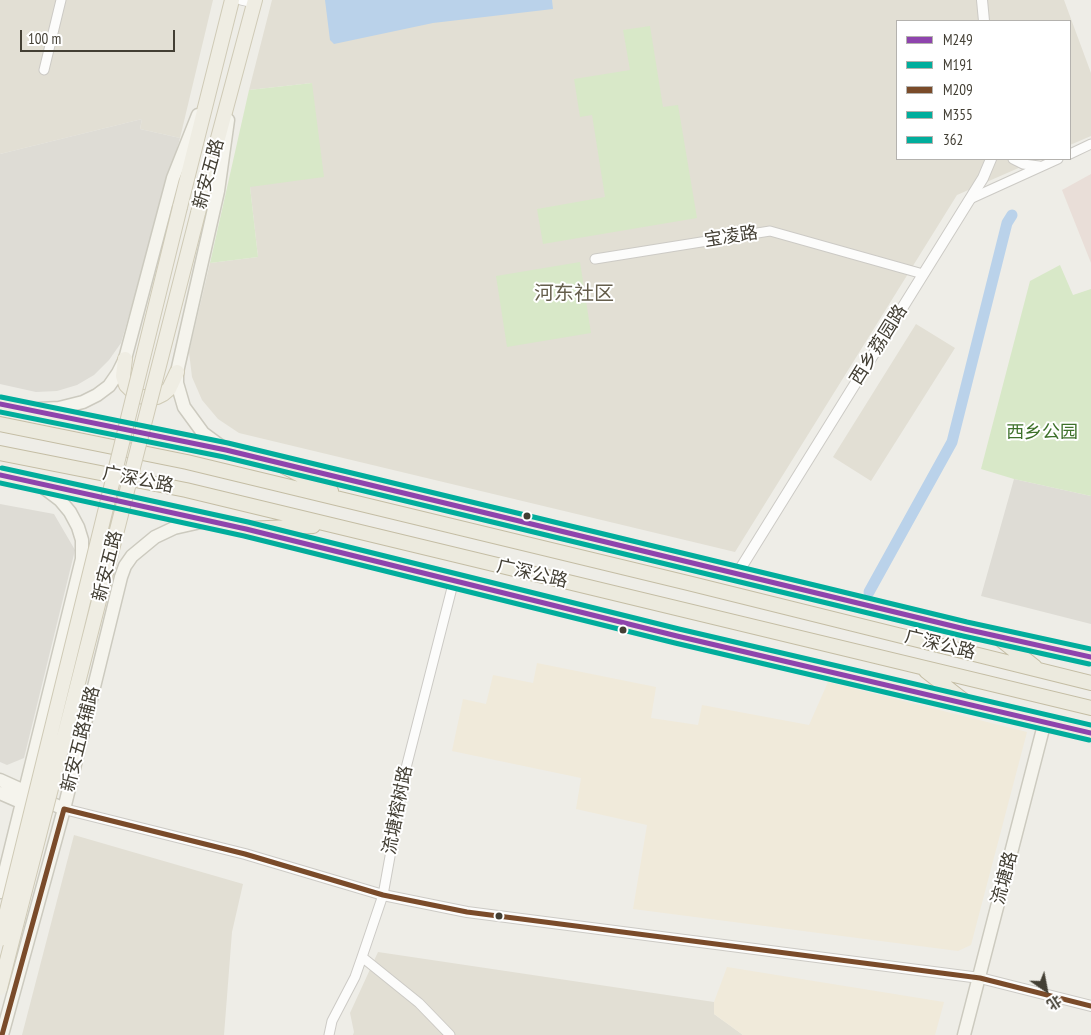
<!DOCTYPE html>
<meta charset="utf-8">
<style>
body{margin:0}
#map{position:relative;width:1091px;height:1035px;overflow:hidden;background:#eeede7;font-family:"PT Sans Narrow","Noto Sans SC",sans-serif}
canvas{display:block}
.legend{position:absolute;left:896px;top:20px;width:175px;height:140px;box-sizing:border-box;background:#fff;border:1px solid #b4b2ae;margin:0;padding:6px 9px;list-style:none;font-size:15px;color:#433f34}
.legend li{display:flex;align-items:center;gap:10px;height:25px}
.legend b{width:25px;border:1px solid #b4b2ae}
.north{position:absolute;left:1021px;top:965px;width:50px;height:50px;-webkit-text-stroke:4px #fff;paint-order:stroke;rotate:147deg;font-size:14px;font-weight:700;line-height:20px;text-align:center;color:#433f34}
.north::after{content:'';display:block;margin:auto;width:18px;height:22px;background:#433f34;clip-path:polygon(50% 0,100% 100%,50% 72%,0 100%)}
.scale{position:absolute;left:20px;top:30px;width:155px;height:22px;box-sizing:border-box;border:2px solid #433f34;border-top:0;padding-left:6px;font-size:15px;line-height:18px;white-space:nowrap;color:#433f34;-webkit-text-stroke:4px #fff;paint-order:stroke}
</style>
<div id="map">
<canvas width="1091" height="1035"></canvas>
<ul class="legend">
<li><b style="height:6px;background:#8e44ad"></b>M249</li>
<li><b style="height:6px;background:#01ad9c"></b>M191</li>
<li><b style="height:6px;background:#7a4b2a"></b>M209</li>
<li><b style="height:6px;background:#01ad9c"></b>M355</li>
<li><b style="height:6px;background:#01ad9c"></b>362</li>
</ul>
<div class="north">北</div>
<div class="scale">100 m</div>
</div>
<script>
const g = document.querySelector('canvas').getContext('2d');
g.lineJoin = 'round';
function paint(path, color) {
  g.fillStyle = color;
  g.fill(path, 'evenodd');
}
function toPath(rows) {
  const path = new Path2D();
  for (const r of rows) {
    path.moveTo(r[0], r[1]);
    for (let i = 2; i < r.length; i += 2) path.lineTo(r[i], r[i + 1]);
  }
  return path;
}
function strokePath(path, color, width, dash) {
  g.strokeStyle = color;
  g.lineWidth = width;
  g.lineCap = dash ? 'butt' : 'round';
  g.setLineDash(dash || []);
  g.stroke(path);
}
function drawText(font, color, halo, rows, align = 'center') {
  g.font = font + ' "PT Sans Narrow","Noto Sans SC",sans-serif';
  g.lineWidth = 4;
  g.setLineDash([]);
  g.textBaseline = 'middle';
  g.strokeStyle = halo;
  g.fillStyle = color;
  for (const [text, x, y, turn = 0] of rows) {
    g.save();
    g.translate(x, y);
    g.rotate((+turn || 0) * Math.PI / 180);
    g.textAlign = isNaN(turn) ? turn : align;
    if (halo) g.strokeText(text, 0, 0);
    g.fillText(text, 0, 0);
    g.restore();
  }
}
const residential = toPath([
 [0,0,213,0,180,138,140,129,142,119,0,154],
 [272,0,1064,0,1091,73,1091,136,1070,145,1070,21,897,21,897,159,1039,159,957,195,735,552,239,433,218,419,202,400,192,377,189,352,210,263,258,257,250,187,312,83,249,90],
 [916,324,955,348,871,481,833,457],
 [74,835,243,884,232,932,224,1035,22,1035],
 [378,952,714,1002,714,1014,743,1035,353,1035,354,1032,350,1013]
]);
const commercial = toPath([
 [537,663,656,687,651,718,698,725,702,705,809,725,828,682,1027,732,971,945,958,951,633,909,647,825,576,809,581,778,452,751,463,699,486,704,493,675,533,683],
 [727,967,944,1002,935,1035,743,1035,714,1014,714,1002]
]);
const industrial = toPath([
 [142,119,140,129,180,138,121,343,109,360,94,375,77,385,57,391,36,392,0,384,0,154],
 [1014,479,1091,496,1091,624,981,596],
 [0,504,54,514,75,550,24,758,7,765,0,762]
]);
const medical = toPath([
 [1091,174,1091,263,1062,190]
]);
const green = toPath([
 [650,26,663,107,678,105,697,218,543,244,537,209,605,197,592,115,580,117,574,79,630,70,623,30],
 [312,83,324,177,250,187,258,257,210,263,249,90],
 [580,262,591,333,507,347,496,276],
 [1060,265,1073,295,1091,289,1091,496,1014,479,981,469,1030,281]
]);
const water = toPath([
 [325,0,552,0,553,9,433,23,334,44,330,40]
]);
const canal = toPath([
 [869,592,952,442,1007,223,1012,215]
]);
const minor = toPath([
 [241,0,254,3],
 [44,70,61,0],
 [1070,154,1091,144],
 [1013,159,1023,164,1039,166],
 [970,199,1058,159],
 [595,259,770,231,923,274],
 [362,957,419,1003,450,1035],
 [329,1035,332,1021,355,977,362,957,383,895,406,768,454,580]
]);
const tertiary = toPath([
 [982,0,984,21],
 [737,574,983,178,991,159],
 [64,809,245,854,383,895,467,912,980,978,1091,1006]
]);
const secondary = toPath([
 [39,409,59,408,83,402,97,395,109,386,118,373,125,359,173,178,198,115],
 [226,450,203,433,184,407,177,383,177,372,218,191,228,120],
 [0,780,64,809],
 [0,793,23,803,29,804],
 [0,892,82,559,82,540,78,527,70,512,60,500,39,484],
 [2,1035,64,809,121,577,125,566,132,556,155,537,174,528,205,521],
 [964,1035,1045,721]
]);
const primary = toPath([
 [180,207,232,0],
 [198,213,255,0],
 [125,359,123,376,126,385,132,391,139,396,148,398,157,397,163,394,169,389,177,372],
 [0,404,226,450,965,629,1091,657],
 [0,475,246,529,677,636,1045,721,1091,733]
]);
const trunk = toPath([
 [0,424,187,462,688,583,1091,683],
 [0,453,186,490,1091,708],
 [281,465,331,491],
 [246,529,313,526],
 [995,635,1035,667],
 [926,671,967,703]
]);
const primaryBridge = toPath([
 [0,939,180,207],
 [0,988,198,213]
]);
const bus1 = toPath([
 [0,404,226,450,965,629,1091,657],
 [0,475,246,529,677,636,1091,733]
]);
const bus2 = toPath([
 [0,412,224,457,963,636,1089,664],
 [0,483,244,536,675,643,1089,740]
]);
const bus3 = toPath([
 [2,1035,64,809,245,854,383,895,467,912,980,978,1091,1006]
]);
const bus4 = toPath([
 [2,468,248,522,679,629,1091,725]
]);
const bus5 = toPath([
 [1,397,228,443,967,622,1091,649]
]);
const markers = [
 [527,516,4.5,"#433f34"],
 [623,630,4.5,"#433f34"],
 [499,916,4.5,"#433f34"]
];
const streetNames = [
 ["新安五路",209,174,-75],
 ["宝凌路",731,237,-9],
 ["西乡荔园路",879,345,-58],
 ["广深公路",138,480,11],
 ["新安五路",108,566,-76],
 ["广深公路",532,574,13],
 ["广深公路",940,645,14],
 ["新安五路辅路",81,739,-76],
 ["流塘榕树路",398,810,-79],
 ["流塘路",1005,878,-75]
];
const parkNames = [
 ["西乡公园",1042,433]
];
const quarterNames = [
 ["河东社区",574,294]
];
paint(residential, '#e2dfd4');
paint(commercial, '#f0eada');
paint(industrial, '#dedcd5');
paint(medical, '#e9ded8');
paint(green, '#d8e8c8');
paint(water, '#bad2ea');
strokePath(canal, '#bad2ea', 11);
strokePath(minor, '#cccac5', 11);
strokePath(tertiary, '#cccac5', 12);
strokePath(secondary, '#cccabf', 15);
strokePath(primary, '#cfcab6', 16);
strokePath(trunk, '#c4bda4', 16);
strokePath(minor, '#fcfcfb', 9);
strokePath(tertiary, '#fcfcfb', 10);
strokePath(secondary, '#f5f4ed', 12);
strokePath(primary, '#efede3', 14);
strokePath(trunk, '#eceade', 14);
strokePath(primaryBridge, '#cfcab6', 16, []);
strokePath(primaryBridge, '#efede3', 14);
strokePath(bus1, '#8e44ad', 5);
strokePath(bus2, '#01ad9c', 5);
strokePath(bus3, '#7a4b2a', 5);
strokePath(bus4, '#01ad9c', 5);
strokePath(bus5, '#01ad9c', 5);
for (const [x, y, r, color] of markers) {
  const dot = new Path2D();
  dot.arc(x, y, r, 0, 2 * Math.PI);
  g.fillStyle = color;
  g.fill(dot);
  strokePath(dot, '#fff', 2);
}
drawText('18px', '#433f34', '#fff', streetNames);
drawText('18px', '#3e712b', '#fff', parkNames);
drawText('20px', '#655e4c', '#fff', quarterNames);
</script>
